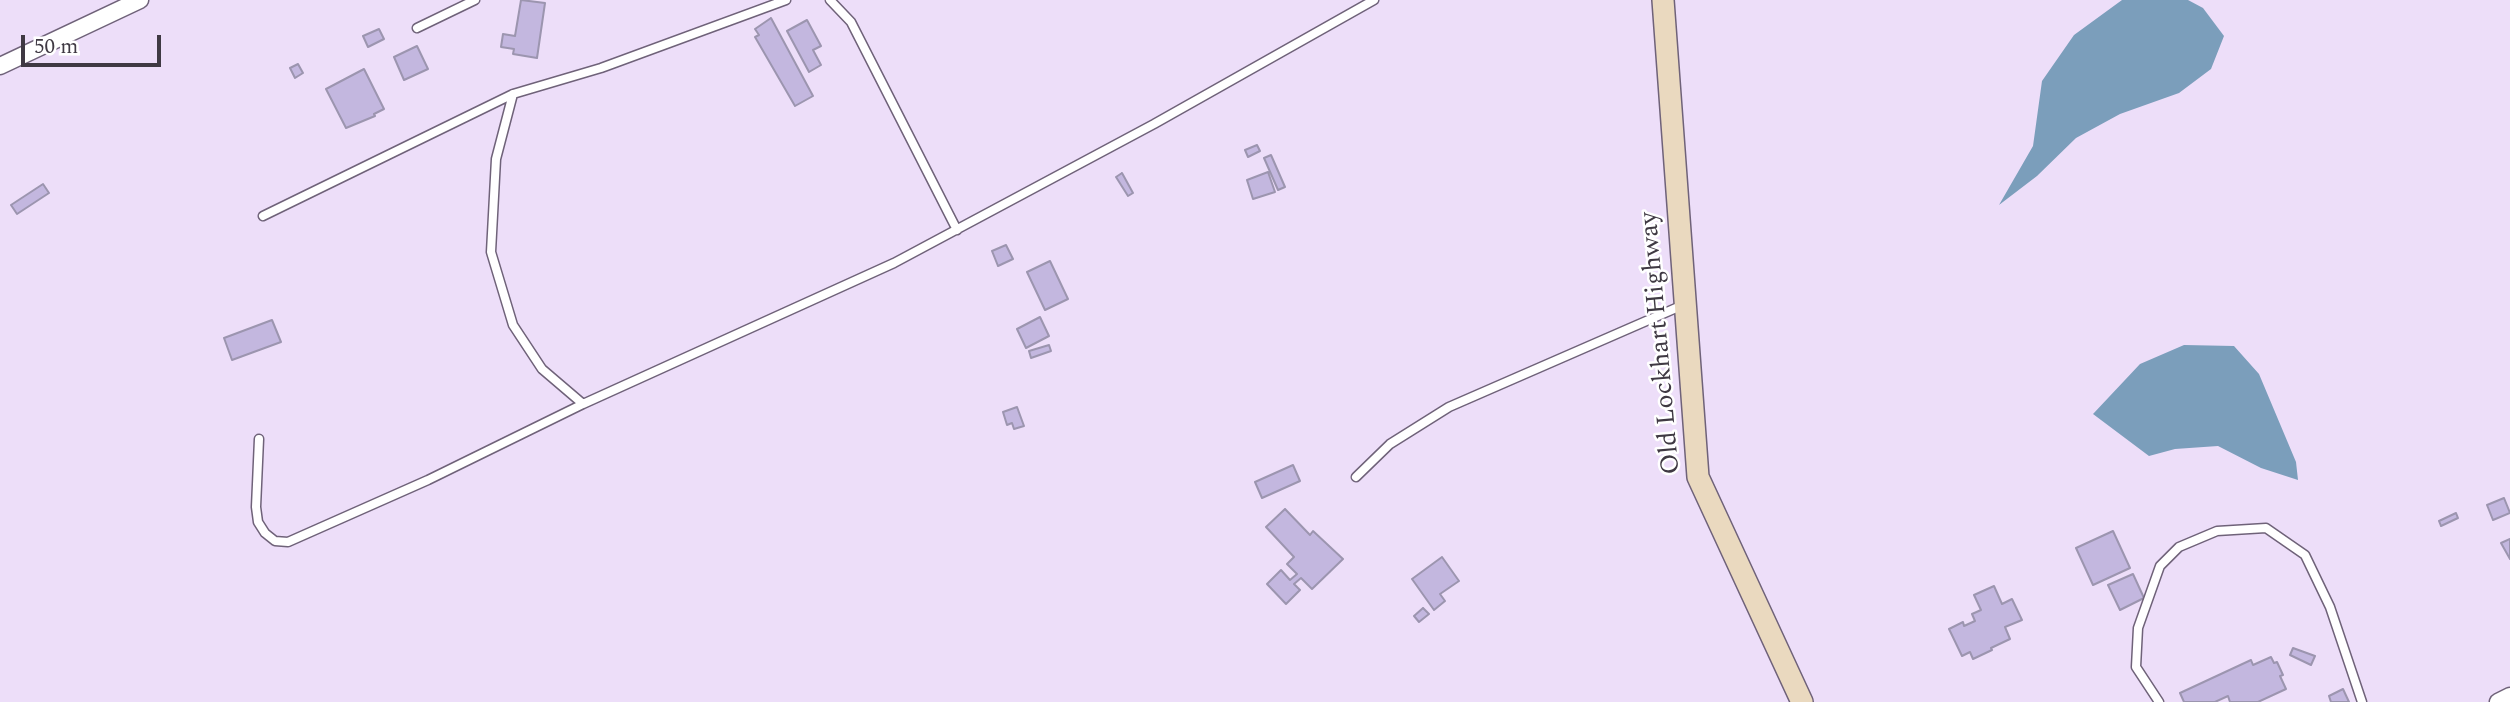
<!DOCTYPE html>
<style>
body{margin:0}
#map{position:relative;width:2510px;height:702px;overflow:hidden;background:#eddef9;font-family:Spectral,serif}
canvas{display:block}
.scale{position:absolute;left:21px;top:35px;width:140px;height:32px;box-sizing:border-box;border:4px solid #3f3943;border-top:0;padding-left:9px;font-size:21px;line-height:24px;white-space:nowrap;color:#3f3943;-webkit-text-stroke:5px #fff;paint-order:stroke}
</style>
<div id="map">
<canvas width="2510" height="702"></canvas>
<div class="scale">50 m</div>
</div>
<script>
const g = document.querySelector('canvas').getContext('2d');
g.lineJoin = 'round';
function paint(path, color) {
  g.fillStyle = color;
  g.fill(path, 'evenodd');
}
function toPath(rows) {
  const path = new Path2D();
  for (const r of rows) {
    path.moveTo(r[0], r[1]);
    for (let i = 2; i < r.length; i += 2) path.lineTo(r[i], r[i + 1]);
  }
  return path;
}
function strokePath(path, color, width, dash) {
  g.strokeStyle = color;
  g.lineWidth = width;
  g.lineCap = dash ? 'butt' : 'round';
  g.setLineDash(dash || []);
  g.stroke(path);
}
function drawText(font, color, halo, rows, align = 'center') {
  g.font = font + ' Spectral,serif';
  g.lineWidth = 5;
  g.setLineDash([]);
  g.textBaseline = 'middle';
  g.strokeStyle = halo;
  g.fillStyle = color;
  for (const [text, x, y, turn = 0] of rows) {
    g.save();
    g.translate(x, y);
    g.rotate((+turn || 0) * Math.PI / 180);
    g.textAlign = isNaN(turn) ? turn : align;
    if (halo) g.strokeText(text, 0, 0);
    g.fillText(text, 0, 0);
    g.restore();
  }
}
const water = toPath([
 [2122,0,2188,0,2203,8,2224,36,2211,69,2179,93,2120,114,2076,138,2037,176,1999,205,2033,146,2042,81,2074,35],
 [2184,345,2234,346,2259,374,2296,462,2298,480,2261,468,2218,446,2175,449,2149,456,2093,414,2140,364]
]);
const building = toPath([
 [521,0,545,3,537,58,513,54,514,49,501,47,503,34,515,36,521,0],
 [771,18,813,96,795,106,755,37,759,35,755,29,771,18],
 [807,20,821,46,813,50,821,65,809,72,787,31,807,20],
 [379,29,384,39,368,47,363,36,379,29],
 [417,46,428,69,404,80,394,57,417,46],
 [298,64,303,73,295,78,290,68,298,64],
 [364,69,384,109,374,114,375,116,346,128,326,89,364,69],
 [1257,145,1260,151,1248,157,1245,150,1257,145],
 [1271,155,1285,187,1278,190,1264,158,1271,155],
 [1268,172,1275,192,1253,199,1247,180,1268,172],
 [1122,173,1133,193,1128,196,1116,177,1122,173],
 [43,184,49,193,17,214,11,205,43,184],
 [1006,245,1013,259,998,266,992,251,1006,245],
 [1050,261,1068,299,1045,310,1027,272,1050,261],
 [1040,317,1049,336,1026,348,1017,329,1040,317],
 [272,320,281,342,232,360,224,338,272,320],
 [1049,345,1051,351,1031,358,1029,351,1049,345],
 [1017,407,1024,426,1014,429,1012,423,1007,425,1003,412,1017,407],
 [1293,465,1300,481,1262,498,1255,482,1293,465],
 [2504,498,2510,513,2493,520,2487,505,2504,498],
 [1285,509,1310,535,1313,531,1343,559,1312,589,1301,578,1294,584,1300,590,1286,604,1267,584,1281,570,1290,580,1297,574,1287,564,1294,557,1266,527,1285,509],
 [2456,513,2458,518,2441,526,2439,521,2456,513],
 [2113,531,2130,568,2093,585,2076,548,2113,531],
 [2510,539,2510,559,2501,543,2510,539],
 [1442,557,1459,581,1440,594,1445,601,1434,610,1412,579,1442,557],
 [2133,574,2144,598,2120,610,2108,585,2133,574],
 [1994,586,2002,604,2012,599,2022,620,2005,627,2010,639,1991,648,1992,650,1973,659,1970,652,1962,656,1949,629,1963,622,1964,626,1975,621,1972,614,1981,610,1974,595,1994,586],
 [1423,608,1429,614,1419,622,1414,616,1423,608],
 [2293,648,2315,656,2311,665,2290,655,2293,648],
 [2271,657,2274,663,2277,662,2283,675,2280,676,2286,689,2258,702,2230,702,2228,696,2215,702,2184,702,2180,693,2251,660,2253,665,2271,657],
 [2343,689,2349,702,2331,702,2329,696,2343,689]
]);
const lane = toPath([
 [830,0,851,22,957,230],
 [417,28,475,0],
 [513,94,496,159,491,252,513,325,542,369,583,404],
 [263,216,513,94,601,68,786,0],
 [259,439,256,507,258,522,265,533,275,541,288,542,428,480,583,404,894,263,1154,124,1374,0],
 [1356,477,1390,444,1449,407,1683,305],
 [2159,702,2136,667,2138,628,2160,566,2179,547,2217,531,2266,528,2305,555,2330,607,2362,702]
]);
const street = toPath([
 [0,66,140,0],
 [2498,702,2510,696]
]);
const secondary = toPath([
 [1663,0,1698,477,1802,702]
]);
const streetNames = [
 ["Old Lockhart Highway",1662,343,-95]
];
paint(water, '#7b9ebb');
paint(building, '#c3b7df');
strokePath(building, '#9c95af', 2);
strokePath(lane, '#6f6279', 11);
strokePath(street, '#6f6279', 19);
strokePath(secondary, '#6f6279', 24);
strokePath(lane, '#fff', 8);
strokePath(street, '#fff', 16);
strokePath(secondary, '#ead9bf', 21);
drawText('26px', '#3f3943', '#fff', streetNames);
</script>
